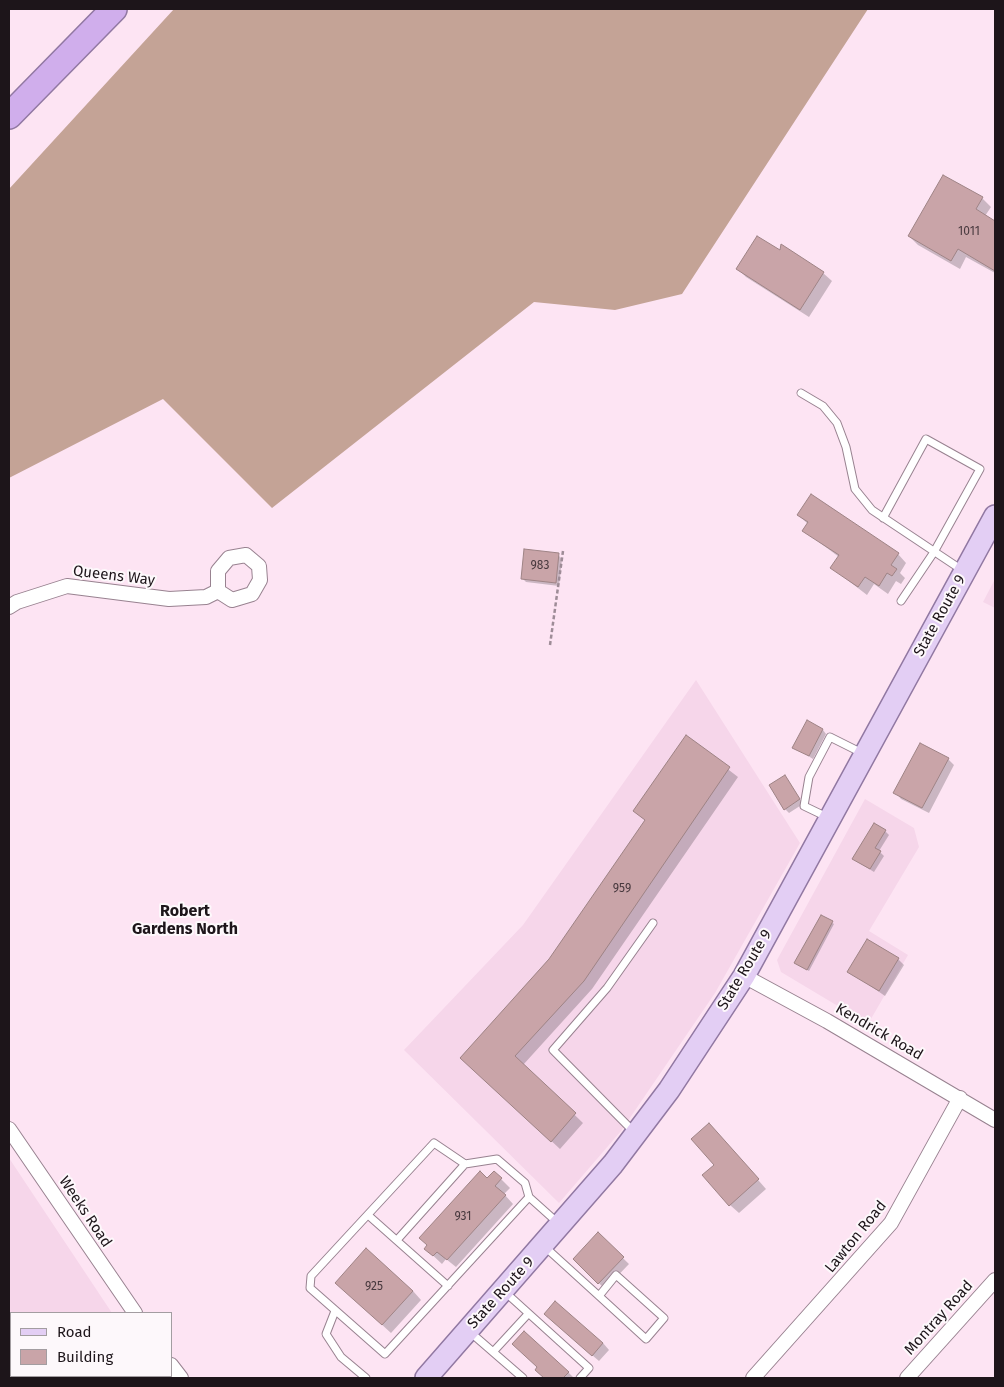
<!DOCTYPE html>
<style>
body{margin:0}
#map{position:relative;width:1004px;height:1387px;overflow:hidden;background:#fde4f3;font-family:"Fira Sans",sans-serif}
canvas{display:block}
.frame{position:absolute;inset:0;border:10px solid #1d151a;pointer-events:none}
.legend{position:absolute;left:10px;top:1312px;width:162px;height:65px;box-sizing:border-box;background:#fdf8fb;border:1px solid #a39da1;margin:0;padding:6px 9px;list-style:none;font-size:15px;color:#1d151a}
.legend li{display:flex;align-items:center;gap:10px;height:25px}
.legend b{width:25px;border:1px solid #a39da1}
</style>
<div id="map">
<canvas width="1004" height="1387"></canvas>
<div class="frame"></div>
<ul class="legend">
<li><b style="height:6px;background:#e3cef4"></b>Road</li>
<li><b style="height:14px;background:#c9a4a8"></b>Building</li>
</ul>
</div>
<script>
const g = document.querySelector('canvas').getContext('2d');
g.lineJoin = 'round';
function paint(path, color) {
  g.fillStyle = color;
  g.fill(path, 'evenodd');
}
function toPath(rows) {
  const path = new Path2D();
  for (const r of rows) {
    path.moveTo(r[0], r[1]);
    for (let i = 2; i < r.length; i += 2) path.lineTo(r[i], r[i + 1]);
  }
  return path;
}
function strokePath(path, color, width, dash) {
  g.strokeStyle = color;
  g.lineWidth = width;
  g.lineCap = dash ? 'butt' : 'round';
  g.setLineDash(dash || []);
  g.stroke(path);
}
function drawText(font, color, halo, rows, align = 'center') {
  g.font = font + ' "Fira Sans",sans-serif';
  g.lineWidth = 4;
  g.setLineDash([]);
  g.textBaseline = 'middle';
  g.strokeStyle = halo;
  g.fillStyle = color;
  for (const [text, x, y, turn = 0] of rows) {
    g.save();
    g.translate(x, y);
    g.rotate((+turn || 0) * Math.PI / 180);
    g.textAlign = isNaN(turn) ? turn : align;
    if (halo) g.strokeText(text, 0, 0);
    g.fillText(text, 0, 0);
    g.restore();
  }
}
const built = toPath([
 [995,579,995,608,983,602],
 [696,680,800,843,715,993,621,1131,559,1203,404,1050,523,925],
 [865,799,914,828,919,847,869,931,908,955,868,1024,781,972,777,960],
 [9,1158,112,1313,11,1313,11,1376,52,1376,54,1378,9,1378]
]);
const forest = toPath([
 [174,9,868,9,682,294,615,310,534,302,272,508,163,399,9,478,9,189]
]);
const shadow = toPath([
 [982,198,991,207,985,216,995,222,995,273,966,257,960,269,918,245,909,236],
 [780,252,823,273,832,281,809,317,746,277,738,269],
 [798,515,898,554,906,563,900,573,905,578,901,584,896,581,888,594,874,584,867,595,832,568,839,557,803,530,808,524],
 [558,555,562,559,559,586,526,582,522,578],
 [823,730,826,734,813,759,794,747],
 [686,737,738,777,592,989,523,1065,583,1123,560,1149,471,1066,550,960,646,821,634,810],
 [948,759,954,765,929,813,901,799,895,792],
 [785,777,803,804,789,813,785,809],
 [885,831,889,835,879,851,884,856,874,872,858,862],
 [821,916,834,924,809,971,798,965],
 [898,959,904,965,885,996,849,971],
 [717,1133,766,1189,739,1213,730,1205,716,1165],
 [494,1172,510,1188,504,1194,513,1204,456,1267,446,1259,442,1264,426,1249],
 [598,1234,629,1264,605,1289,574,1259],
 [345,1291,413,1291,421,1300,391,1333],
 [552,1321,603,1343,609,1350,599,1361],
 [537,1370,568,1372,574,1378,545,1378]
]);
const building = toPath([
 [943,175,983,197,976,209,995,221,995,271,958,249,951,261,908,236,943,175],
 [757,236,780,250,781,244,824,272,800,310,736,269,757,236],
 [811,494,899,553,891,565,897,569,892,576,887,573,879,586,865,577,858,587,830,568,839,555,802,531,808,522,797,515,811,494],
 [524,549,559,553,556,583,521,579,524,549],
 [807,720,823,729,809,756,792,748,807,720],
 [686,735,730,767,584,981,515,1056,576,1113,551,1142,460,1058,549,959,645,820,633,811,686,735],
 [920,743,949,758,922,808,893,793,920,743],
 [785,775,800,799,784,810,769,785,785,775],
 [874,823,886,830,875,848,881,851,870,869,852,859,874,823],
 [821,915,833,921,807,970,794,963,821,915],
 [867,939,899,958,879,991,847,972,867,939],
 [709,1123,759,1179,729,1206,702,1175,714,1165,691,1139,709,1123],
 [480,1171,487,1178,494,1171,502,1178,495,1186,506,1195,447,1260,437,1252,433,1256,424,1249,427,1245,419,1238,480,1171],
 [598,1232,624,1257,598,1284,573,1259,598,1232],
 [366,1248,413,1291,382,1325,335,1283,366,1248],
 [555,1301,603,1343,592,1356,544,1314,555,1301],
 [524,1331,569,1372,563,1378,544,1378,535,1370,537,1367,512,1344,524,1331]
]);
const path = toPath([
 [550,645,563,551]
]);
const lane = toPath([
 [801,393,823,406,837,423,846,447,855,489,872,510,962,570],
 [883,518,926,439,980,469,934,552,901,601],
 [827,817,804,806,809,777,830,737,864,754],
 [634,1132,553,1050,607,988,653,923],
 [529,1197,385,1354,310,1288,311,1276,434,1143,465,1164,497,1159,525,1183,529,1197,558,1223],
 [368,1215,448,1286],
 [397,1240,465,1164],
 [544,1246,599,1296,646,1339,664,1318,616,1275,599,1296],
 [505,1292,589,1368,580,1378],
 [335,1311,326,1334,341,1357,366,1378],
 [470,1332,523,1378],
 [9,1342,11,1346],
 [493,1352,528,1314],
 [31,1376,33,1378]
]);
const street = toPath([
 [246,555,259,566,260,580,252,594,232,600,218,591,218,571,229,558,246,555],
 [9,607,17,602,67,586,169,599,206,597,218,591],
 [744,976,827,1021,995,1120],
 [9,1129,135,1313],
 [171,1365,181,1378],
 [753,1378,891,1223,960,1098],
 [907,1378,995,1280]
]);
const primary = toPath([
 [426,1378,613,1164,669,1090,744,976,995,516]
]);
const highway = toPath([
 [9,116,114,9]
]);
const numberNames = [
 ["1011",969,232],
 ["983",540,566],
 ["959",622,889],
 ["931",463,1217],
 ["925",374,1287]
];
const streetNames = [
 ["Queens Way",114,576,7],
 ["State Route 9",940,616,-61],
 ["State Route 9",745,970,-59],
 ["Kendrick Road",879,1032,30],
 ["Weeks Road",85,1212,56],
 ["Lawton Road",856,1237,-51],
 ["State Route 9",501,1293,-48],
 ["Montray Road",939,1318,-48]
];
const neighbourhoodNames = [
 ["Robert",185,912],
 ["Gardens North",185,930]
];
paint(built, '#f6d6ea');
paint(forest, '#c4a396');
paint(shadow, '#0003');
paint(building, '#c9a4a8');
strokePath(building, '#9e8385', 1);
strokePath(lane, '#988290', 9);
strokePath(street, '#988290', 16);
strokePath(primary, '#9178a2', 24);
strokePath(highway, '#9178a2', 28);
strokePath(path, '#9e8c97', 2.5, [4, 2.5]);
strokePath(lane, '#fff', 7);
strokePath(street, '#fff', 14);
strokePath(primary, '#e3cef4', 21);
strokePath(highway, '#d0aeec', 25);
drawText('12px', '#48393e', null, numberNames);
drawText('15px', '#1d151a', '#fdf8fb', streetNames);
drawText('bold 16px', '#1d151a', '#fdf8fb', neighbourhoodNames);
</script>
